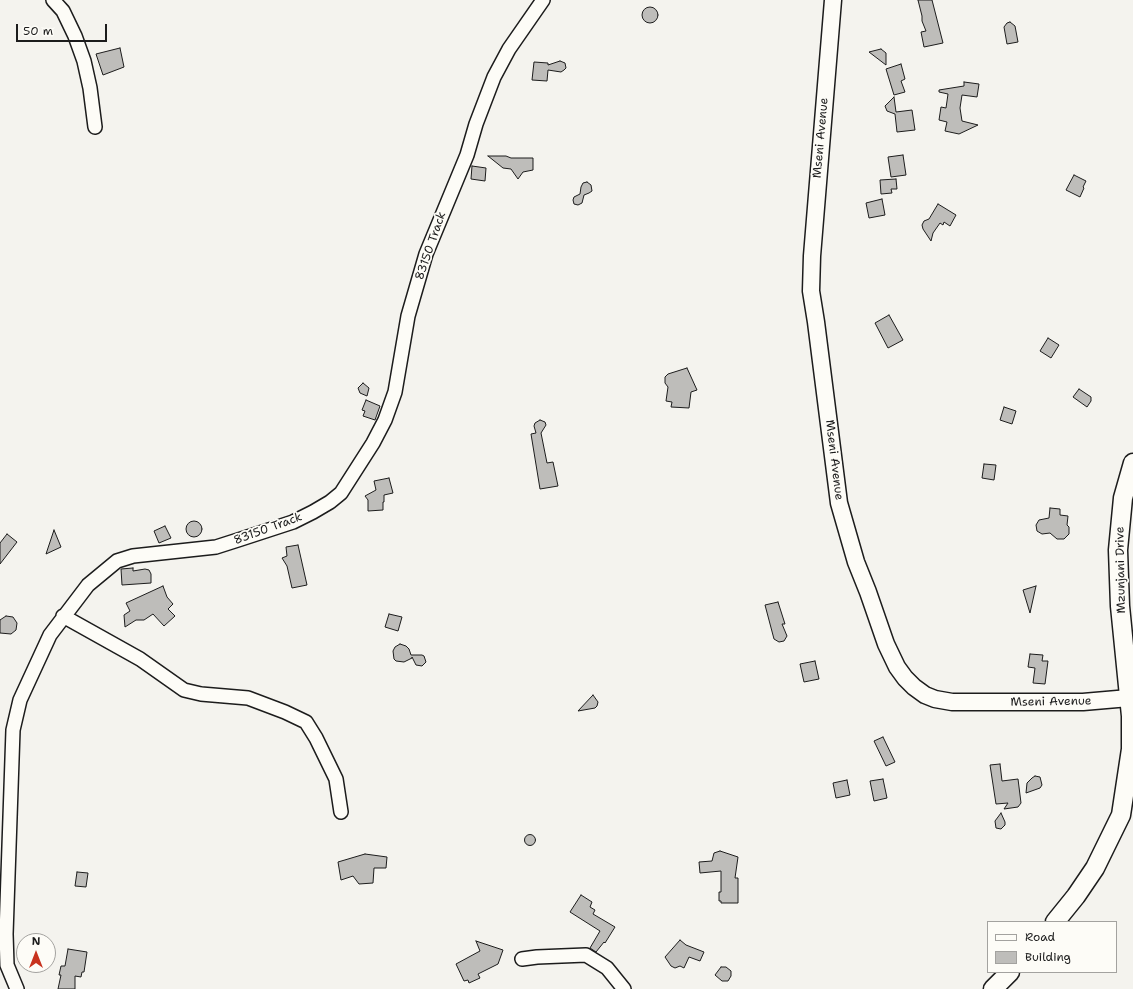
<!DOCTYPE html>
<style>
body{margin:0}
#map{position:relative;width:1133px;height:989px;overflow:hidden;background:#f4f3ee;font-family:"Shantell Sans",sans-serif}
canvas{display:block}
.legend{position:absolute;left:987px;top:921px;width:130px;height:52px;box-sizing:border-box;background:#fdfcf7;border:1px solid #a3a29f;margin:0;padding:5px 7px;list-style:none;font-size:12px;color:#1c1c1c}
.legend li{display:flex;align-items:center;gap:8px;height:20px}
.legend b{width:20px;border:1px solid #a3a29f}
.north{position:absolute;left:16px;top:933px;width:40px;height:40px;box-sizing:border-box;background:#fdfcf7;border:1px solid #a3a29f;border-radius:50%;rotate:0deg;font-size:11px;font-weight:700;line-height:16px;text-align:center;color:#1c1c1c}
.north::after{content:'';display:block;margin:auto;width:14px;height:18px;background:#c8321e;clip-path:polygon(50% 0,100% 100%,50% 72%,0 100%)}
.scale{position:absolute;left:16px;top:24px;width:91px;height:18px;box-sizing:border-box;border:2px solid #1c1c1c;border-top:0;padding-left:5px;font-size:12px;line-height:14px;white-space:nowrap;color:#1c1c1c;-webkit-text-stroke:3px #fdfcf7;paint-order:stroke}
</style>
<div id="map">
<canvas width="1133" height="989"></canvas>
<ul class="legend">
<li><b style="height:5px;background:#fdfcf7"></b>Road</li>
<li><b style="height:11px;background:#bebdba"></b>Building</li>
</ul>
<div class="north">N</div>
<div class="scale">50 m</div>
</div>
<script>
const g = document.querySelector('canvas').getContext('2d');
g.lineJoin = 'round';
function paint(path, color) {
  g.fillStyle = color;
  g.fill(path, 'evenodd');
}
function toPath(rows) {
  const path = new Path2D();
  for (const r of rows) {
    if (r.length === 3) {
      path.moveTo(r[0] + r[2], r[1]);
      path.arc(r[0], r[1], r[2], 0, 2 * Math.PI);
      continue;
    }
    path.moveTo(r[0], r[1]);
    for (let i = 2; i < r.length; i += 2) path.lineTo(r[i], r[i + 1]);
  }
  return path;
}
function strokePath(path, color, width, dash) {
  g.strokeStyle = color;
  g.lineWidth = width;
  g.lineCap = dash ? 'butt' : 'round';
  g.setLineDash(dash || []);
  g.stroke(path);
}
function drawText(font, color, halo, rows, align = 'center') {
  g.font = font + ' "Shantell Sans",sans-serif';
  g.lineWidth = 3.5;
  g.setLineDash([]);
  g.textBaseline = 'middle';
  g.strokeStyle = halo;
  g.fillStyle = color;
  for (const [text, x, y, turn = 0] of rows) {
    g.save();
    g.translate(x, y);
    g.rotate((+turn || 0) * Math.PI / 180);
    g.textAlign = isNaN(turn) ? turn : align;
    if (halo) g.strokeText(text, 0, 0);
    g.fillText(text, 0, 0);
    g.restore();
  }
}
const building = toPath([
 [918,0,932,0,943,43,924,47,921,32,926,31,922,21,922,16,918,0],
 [650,15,8],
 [1010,22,1015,26,1018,42,1007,44,1004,27,1007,23,1010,22],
 [120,48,124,67,103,75,96,54,120,48],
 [881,49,886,53,886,65,869,52,881,49],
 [560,61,565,63,566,68,564,70,561,72,548,70,547,81,532,80,534,62,548,63,548,65,560,61],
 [901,64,905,79,901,81,905,92,894,95,886,69,901,64],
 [964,82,979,84,977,97,962,95,960,108,962,121,978,125,959,134,945,131,947,122,939,120,941,107,946,108,948,94,939,92,939,90,964,86,964,82],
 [894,97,896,112,912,110,915,130,897,132,895,114,887,111,885,106,894,97],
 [903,155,906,175,891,177,888,157,903,155],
 [488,156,506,156,511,158,533,158,533,170,523,172,518,179,511,169,503,168,488,156],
 [472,166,486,168,485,181,471,179,472,166],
 [1074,175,1086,181,1083,187,1084,188,1080,197,1066,190,1074,175],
 [896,179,897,189,891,189,892,193,881,194,880,180,896,179],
 [587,182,591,185,592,191,589,193,584,195,582,203,578,205,574,204,573,200,574,197,580,194,581,187,583,183,587,182],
 [882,199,885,215,869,218,866,203,882,199],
 [938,204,956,215,950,226,944,222,943,225,940,223,933,233,931,241,923,229,922,225,924,221,929,219,938,204],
 [889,315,903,340,888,348,875,323,889,315],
 [1048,338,1059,345,1051,358,1040,351,1048,338],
 [687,368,697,390,691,392,689,408,671,407,672,402,666,401,668,387,665,383,665,377,668,374,687,368],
 [363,383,369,388,367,396,360,393,358,388,363,383],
 [1079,389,1091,397,1091,401,1087,407,1073,397,1079,389],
 [366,400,380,406,375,420,363,416,365,411,362,410,366,400],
 [1004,407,1016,411,1012,424,1000,420,1004,407],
 [540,420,545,422,546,425,541,433,547,463,553,462,558,486,540,489,531,434,536,433,534,426,535,423,540,420],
 [984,464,996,465,994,480,982,478,984,464],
 [389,478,393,493,384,495,384,502,383,502,383,510,368,511,368,500,365,496,376,490,374,481,389,478],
 [1050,508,1060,509,1060,515,1068,516,1067,525,1069,527,1069,534,1064,539,1057,539,1050,533,1042,534,1037,531,1036,525,1039,520,1049,518,1050,508],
 [194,529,8],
 [165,526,171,538,159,543,154,531,165,526],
 [54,530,61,547,46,554,54,530],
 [7,534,17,542,0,564,0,543,7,534],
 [298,545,307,585,292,588,287,566,282,558,287,556,286,547,298,545],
 [133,568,133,571,145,569,149,570,151,574,151,583,122,585,121,569,133,568],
 [163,586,167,597,173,604,168,609,175,616,164,626,153,614,144,620,136,620,125,627,124,615,130,611,126,603,163,586],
 [1036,586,1030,613,1023,590,1036,586],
 [778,602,785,624,782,624,787,636,784,641,779,642,774,639,765,605,778,602],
 [389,614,402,617,398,631,385,627,389,614],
 [6,616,13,617,17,623,16,630,11,634,0,633,0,620,6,616],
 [400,644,406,646,409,649,411,655,422,655,424,656,426,662,422,666,416,665,412,657,412,658,404,662,396,661,394,659,393,651,395,647,400,644],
 [1030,654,1043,655,1042,661,1048,661,1045,684,1033,683,1035,668,1028,667,1030,654],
 [815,661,819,679,804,682,800,664,815,661],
 [593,695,598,702,597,706,595,708,578,711,593,695],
 [883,737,895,762,886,766,874,741,883,737],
 [1000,764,1002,781,1018,779,1021,803,1018,807,1004,809,1008,803,996,804,990,765,1000,764],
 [1035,776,1040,777,1042,785,1040,788,1026,793,1027,783,1032,778,1035,776],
 [883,779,887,798,874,801,870,781,883,779],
 [847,780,850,795,836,798,833,783,847,780],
 [1001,813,1005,822,1005,825,1001,829,996,828,995,821,1001,813],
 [530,840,5.5],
 [720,851,738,857,735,878,738,878,738,903,721,903,721,901,719,901,719,892,721,892,721,871,700,873,699,862,712,861,714,853,720,851],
 [365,854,387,857,386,868,374,868,373,883,359,884,353,876,341,880,338,862,365,854],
 [77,872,88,873,86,887,75,886,77,872],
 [581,895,592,902,590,907,595,910,593,914,615,927,605,943,604,942,596,952,590,948,600,931,570,912,581,895],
 [680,940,686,945,704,952,700,961,689,957,684,968,680,966,675,968,671,966,665,957,680,940],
 [476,941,503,950,498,964,478,974,480,978,469,983,468,980,464,981,456,964,480,951,476,941],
 [68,949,87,952,84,972,82,972,81,977,75,976,75,989,58,989,61,975,59,975,61,966,65,966,68,949],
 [721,967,726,967,731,971,731,976,728,981,722,981,715,975,721,967]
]);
const minor = toPath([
 [53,0,63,11,75,36,84,61,90,88,95,127],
 [63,616,140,659,184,690,201,694,248,698,285,712,306,722,316,738,336,779,341,812],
 [522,959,537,957,586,955,607,968,624,989],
 [17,989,7,965,6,934,13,730,20,700,50,635,88,585,117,561,133,556,216,547,241,539,293,522,313,512,330,502,341,493,373,443,385,420,395,392,408,316,426,254,467,155,476,124,494,77,509,49,543,0]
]);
const tertiary = toPath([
 [833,0,812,256,811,291,816,322,839,503,856,562,868,592,886,644,897,667,905,678,914,687,925,695,935,699,952,702,1083,702,1129,698]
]);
const secondary = toPath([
 [1055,922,1076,896,1095,868,1121,815,1131,749,1131,716,1120,606,1118,550,1123,498,1133,463],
 [993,989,1010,972]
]);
const streetNames = [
 ["Mseni Avenue",821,138,-85],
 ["83150 Track",431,246,-71],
 ["Mseni Avenue",834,460,83],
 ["83150 Track",268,529,-20],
 ["Mzunjani Drive",1121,570,-91],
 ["Mseni Avenue",1051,702,-1]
];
paint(building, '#bebdba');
strokePath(building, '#1c1c1c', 1);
strokePath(minor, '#1c1c1c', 16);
strokePath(tertiary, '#1c1c1c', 19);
strokePath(secondary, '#1c1c1c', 21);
strokePath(minor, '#fdfcf7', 13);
strokePath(tertiary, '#fdfcf7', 16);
strokePath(secondary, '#fdfcf7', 18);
drawText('12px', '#1c1c1c', '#fdfcf7', streetNames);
</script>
